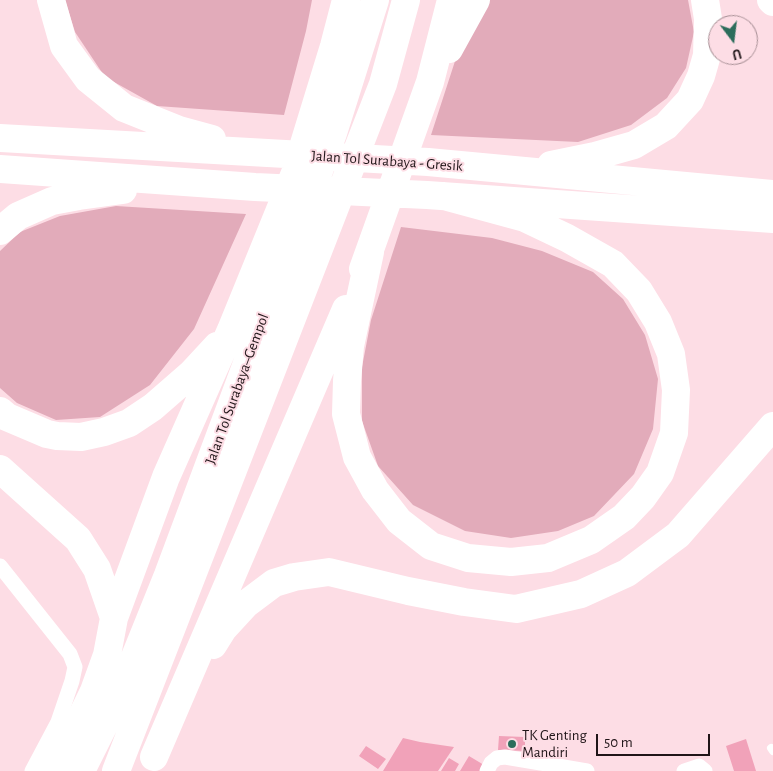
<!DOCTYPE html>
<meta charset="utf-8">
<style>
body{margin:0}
#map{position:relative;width:773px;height:771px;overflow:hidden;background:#fddde5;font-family:"Alegreya Sans",sans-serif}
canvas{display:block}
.north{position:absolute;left:708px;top:15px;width:50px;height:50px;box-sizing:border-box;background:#fddde5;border:1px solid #a58d93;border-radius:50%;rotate:165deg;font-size:14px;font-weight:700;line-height:20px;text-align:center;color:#201518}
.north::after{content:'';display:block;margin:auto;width:18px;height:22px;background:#2c6d5b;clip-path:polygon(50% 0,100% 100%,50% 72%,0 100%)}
.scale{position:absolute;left:596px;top:734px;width:114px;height:22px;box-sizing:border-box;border:2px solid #201518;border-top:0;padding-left:6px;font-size:15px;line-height:18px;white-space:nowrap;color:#201518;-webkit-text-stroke:4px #fddde5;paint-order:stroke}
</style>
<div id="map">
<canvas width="773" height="771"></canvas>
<div class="north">U</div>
<div class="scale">50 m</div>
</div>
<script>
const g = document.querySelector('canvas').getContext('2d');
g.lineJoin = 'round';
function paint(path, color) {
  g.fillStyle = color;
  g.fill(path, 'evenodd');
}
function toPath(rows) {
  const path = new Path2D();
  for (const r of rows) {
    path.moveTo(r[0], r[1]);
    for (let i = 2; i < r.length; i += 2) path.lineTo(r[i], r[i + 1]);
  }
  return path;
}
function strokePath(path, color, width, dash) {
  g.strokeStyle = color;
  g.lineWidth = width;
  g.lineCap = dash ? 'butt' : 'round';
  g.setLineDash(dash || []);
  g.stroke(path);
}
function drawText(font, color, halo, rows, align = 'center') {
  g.font = font + ' "Alegreya Sans",sans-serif';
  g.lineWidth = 4;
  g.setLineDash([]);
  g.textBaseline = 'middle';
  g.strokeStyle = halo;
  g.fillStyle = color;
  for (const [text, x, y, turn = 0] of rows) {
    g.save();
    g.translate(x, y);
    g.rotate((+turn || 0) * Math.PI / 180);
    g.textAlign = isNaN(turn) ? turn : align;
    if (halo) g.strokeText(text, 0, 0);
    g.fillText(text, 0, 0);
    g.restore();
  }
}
const green = toPath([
 [65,0,312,0,306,31,284,115,157,106,105,77,75,32],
 [482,0,688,0,694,32,686,68,667,98,631,125,578,142,431,135,457,55],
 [116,206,246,214,194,329,150,385,100,417,56,420,17,403,0,388,0,251,20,232,60,216],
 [401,227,492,238,542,251,593,272,623,299,645,335,658,379,653,429,634,474,594,516,558,531,511,538,465,531,413,505,378,466,362,421,362,367,371,320]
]);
const building = toPath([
 [499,736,525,737,525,751,498,750],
 [403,738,420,742,454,747,438,771,383,771],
 [746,739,756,771,734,771,726,746],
 [366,746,386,759,378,769,359,756],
 [469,756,484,765,480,771,460,771],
 [449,758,459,764,455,771,441,771]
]);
const lane = toPath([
 [771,748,773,751]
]);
const street = toPath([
 [0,566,70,654,75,667,72,681,58,722,32,771],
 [487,771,491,763,497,758,505,757,587,771],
 [684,771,699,766,705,771]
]);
const highway = toPath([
 [51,0,64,46,88,79,124,108,179,130,212,139],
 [771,0,773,2],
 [449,49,476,0],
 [0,138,428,162,773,194],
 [551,165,595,156,634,145,666,126,690,100,701,76,707,55,708,19,705,0],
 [0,169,255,187,427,195,773,219],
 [0,231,18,216,52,201,79,196,123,190],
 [370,252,350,346,347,381,346,414,357,457,375,490,399,521,431,546,468,558,511,562,548,558,591,540,624,517,643,497,660,473,674,433,676,390,671,354,658,322,639,291,613,264,567,238,525,218,444,196],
 [363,269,430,82,451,0],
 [0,411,7,417,47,434,57,436,81,437,104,432,129,423,153,407,192,373,217,346],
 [0,469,78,539,97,569,114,618],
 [213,645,223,629,246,604,274,583,294,577,329,572,408,591,464,602,516,609,581,594,627,573,678,535,773,426],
 [154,757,346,309],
 [53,771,59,763,94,691,107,655,114,618,166,477,231,330,295,173,334,46,346,0],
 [81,771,122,689,168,575,333,133,375,0],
 [116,771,383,84,406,0]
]);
const markers = [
 [512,744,5,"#2c6d5b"]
];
const streetNames = [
 ["Jalan Tol Surabaya - Gresik",387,161,4],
 ["Jalan Tol Surabaya–Gempol",237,389,-70]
];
const poiNames = [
 ["TK Genting",522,735],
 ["Mandiri",522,752]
];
paint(green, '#e2abba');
paint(building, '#f1a2b9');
strokePath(lane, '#fff', 8);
strokePath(street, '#fff', 15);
strokePath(highway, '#fff', 28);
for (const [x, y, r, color] of markers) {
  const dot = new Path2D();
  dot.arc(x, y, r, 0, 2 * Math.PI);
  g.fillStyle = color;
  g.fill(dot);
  strokePath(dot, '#fddde5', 2);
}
drawText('15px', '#201518', '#fddde5', streetNames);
drawText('15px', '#201518', '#fddde5', poiNames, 'left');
</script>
